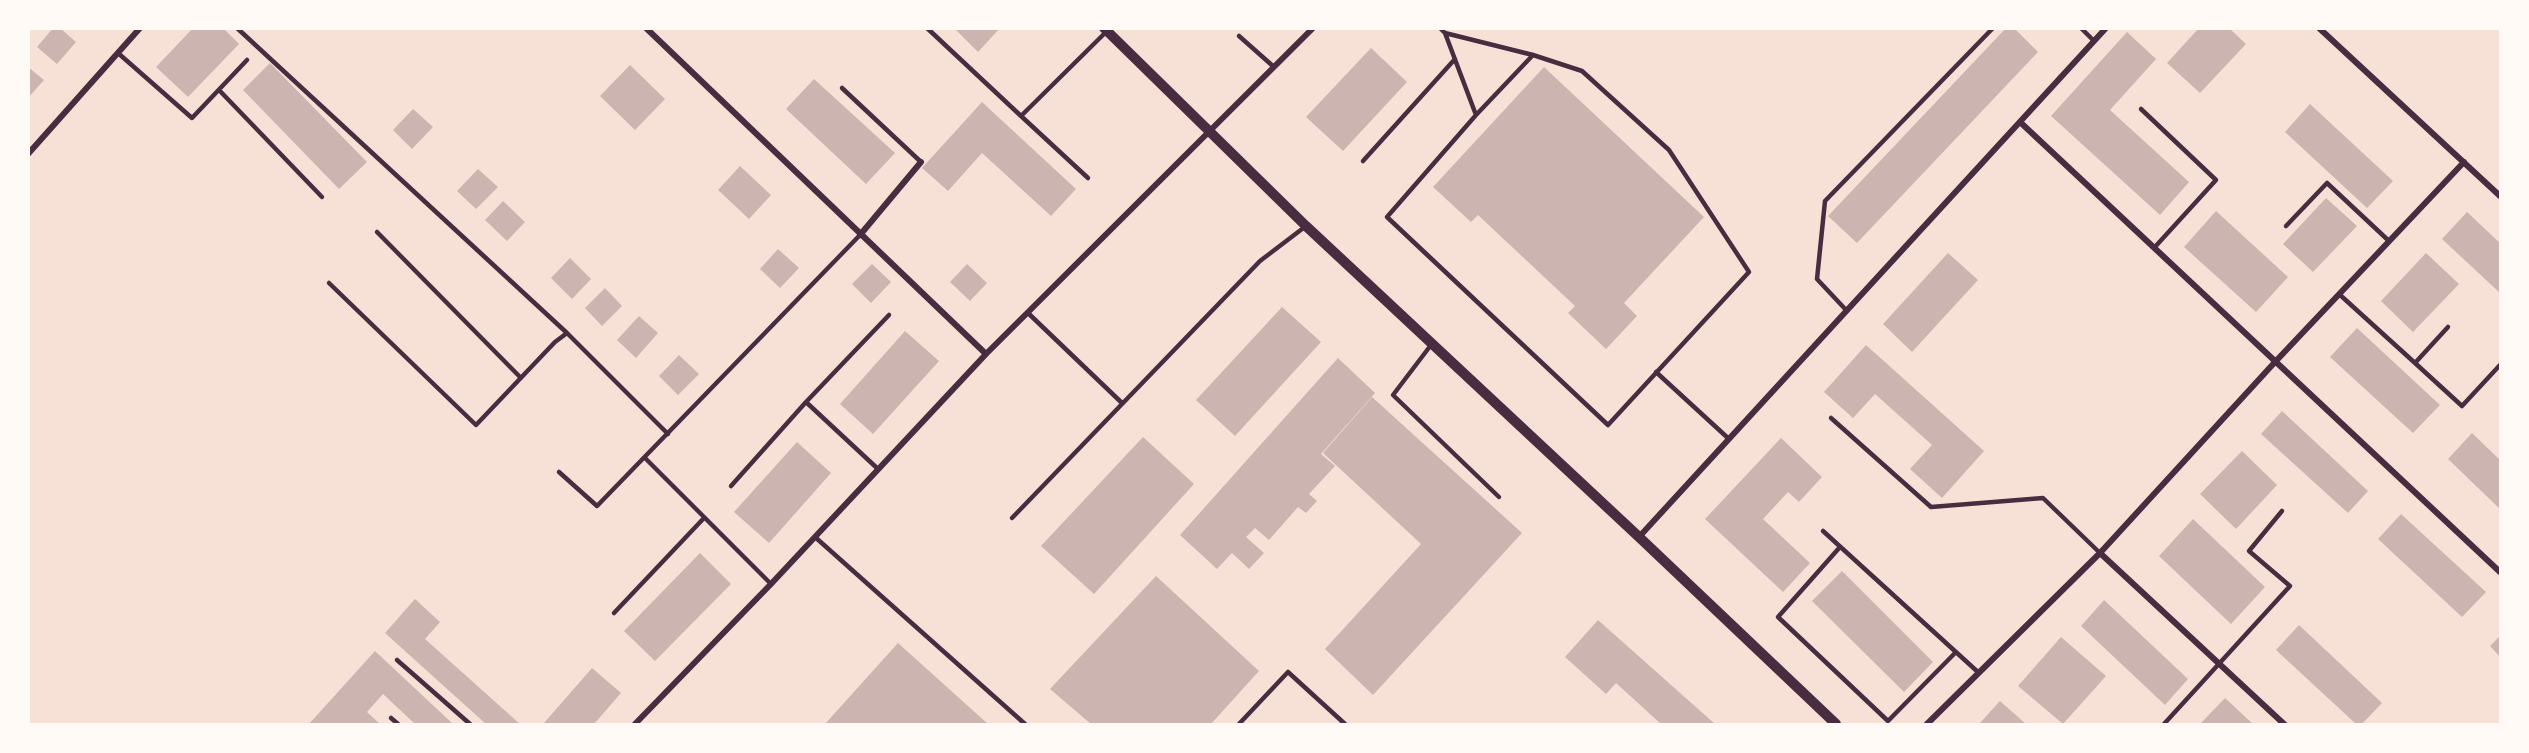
<!DOCTYPE html>
<style>
body{margin:0}
#map{position:relative;width:2529px;height:753px;overflow:hidden;background:#f7e1d7;font-family:"DejaVu Sans",sans-serif}
canvas{display:block}
.frame{position:absolute;inset:0;border:30px solid #fffaf5;pointer-events:none}
</style>
<div id="map">
<canvas width="2529" height="753"></canvas>
<div class="frame"></div>
</div>
<script>
const g = document.querySelector('canvas').getContext('2d');
g.lineJoin = 'round';
function paint(path, color) {
  g.fillStyle = color;
  g.fill(path, 'evenodd');
}
function toPath(rows) {
  const path = new Path2D();
  for (const r of rows) {
    path.moveTo(r[0], r[1]);
    for (let i = 2; i < r.length; i += 2) path.lineTo(r[i], r[i + 1]);
  }
  return path;
}
function strokePath(path, color, width, dash) {
  g.strokeStyle = color;
  g.lineWidth = width;
  g.lineCap = dash ? 'butt' : 'round';
  g.setLineDash(dash || []);
  g.stroke(path);
}
const building = toPath([
 [53,28,60,28,76,42,57,64,37,47],
 [193,28,223,28,239,44,188,97,156,67],
 [954,28,1000,28,978,52],
 [2006,28,2014,28,2038,52,1857,243,1828,216],
 [2199,28,2229,28,2246,44,2200,93,2167,63],
 [2127,32,2156,59,2110,110,2189,182,2160,215,2051,116],
 [1371,48,1407,82,1343,151,1306,117],
 [270,63,367,162,339,189,243,90],
 [630,65,665,99,635,130,600,96],
 [28,67,44,80,28,98],
 [1544,67,1704,217,1624,303,1637,316,1606,349,1568,313,1575,306,1478,215,1471,222,1433,187],
 [814,79,895,153,866,184,786,109],
 [982,102,1076,189,1051,216,982,153,948,191,922,168],
 [2310,104,2393,181,2367,208,2285,132],
 [413,109,433,127,412,149,393,130],
 [740,166,771,195,749,219,718,190],
 [478,169,498,187,476,209,457,191],
 [2326,198,2357,226,2313,272,2283,244],
 [503,201,525,222,507,241,485,220],
 [2216,211,2288,277,2256,312,2184,247],
 [2467,212,2500,243,2500,293,2442,239],
 [778,249,799,268,780,288,760,269],
 [1948,253,1978,280,1912,352,1883,324],
 [2426,253,2459,284,2413,332,2381,301],
 [570,258,591,279,572,299,551,278],
 [872,264,891,282,871,303,852,284],
 [967,264,987,283,970,301,950,282],
 [605,288,622,306,602,326,585,308],
 [1282,307,1321,342,1235,436,1196,400],
 [639,316,658,333,636,358,617,340],
 [2357,328,2440,405,2413,433,2330,357],
 [905,331,939,361,873,434,840,404],
 [1866,345,1984,451,1942,498,1910,469,1932,445,1875,394,1853,418,1824,392],
 [679,355,699,374,678,395,659,376],
 [1338,358,1375,393,1321,454,1335,466,1309,494,1317,501,1306,513,1298,507,1269,540,1255,528,1246,537,1264,553,1249,569,1232,553,1217,569,1180,535],
 [1372,397,1522,533,1373,695,1325,649,1421,544,1323,453],
 [2282,411,2368,491,2348,513,2261,434],
 [2472,433,2500,460,2500,509,2448,459],
 [1143,437,1194,484,1094,594,1041,546],
 [1781,438,1822,477,1799,502,1788,492,1763,519,1810,563,1783,592,1705,519],
 [797,442,831,473,769,543,734,512],
 [2242,451,2277,485,2236,529,2200,494],
 [2401,514,2486,592,2462,617,2378,539],
 [2193,519,2265,587,2231,624,2159,556],
 [700,553,731,584,655,661,624,631],
 [1842,571,1933,662,1904,692,1812,601],
 [1156,576,1259,671,1211,724,1091,724,1050,689],
 [415,599,440,622,425,639,520,724,486,724,385,633],
 [2104,600,2188,679,2165,705,2081,626],
 [1598,620,1715,724,1661,724,1616,683,1606,694,1565,657],
 [2299,625,2382,703,2362,724,2356,724,2276,650],
 [2500,636,2500,657,2490,646],
 [2061,637,2106,676,2063,724,2018,686],
 [898,643,988,724,825,724],
 [375,651,453,724,415,724,383,694,367,712,380,724,309,724],
 [592,668,621,693,594,724,546,724,544,723],
 [2225,698,2253,724,2200,724],
 [2000,701,2026,724,1979,724]
]);
const service = toPath([
 [237,28,567,333,668,434],
 [927,28,1021,116],
 [1440,28,1445,33,1533,55],
 [2081,28,2094,41],
 [1445,33,1476,115],
 [1239,36,1274,67],
 [118,53,192,118,247,60],
 [1533,55,1582,71,1669,150,1749,272,1608,425,1387,217,1476,115,1533,55],
 [842,88,921,162],
 [219,90,322,197],
 [2141,109,2216,180,2154,248],
 [1363,161,1455,59],
 [1088,178,1021,116,1107,31],
 [2286,226,2327,183,2389,241],
 [377,232,521,378],
 [329,283,476,425,555,342,567,333],
 [2339,294,2415,363],
 [1847,311,1817,279,1825,201,1993,28],
 [1028,313,1122,403],
 [2448,327,2415,363,2462,406,2500,365],
 [1431,345,1393,395,1499,497],
 [1656,372,1729,439],
 [806,402,889,315],
 [1831,418,1931,507,2043,498,2100,553],
 [645,458,771,584],
 [559,472,597,506,860,235],
 [731,486,806,402,878,469],
 [1012,518,1260,261,1306,226],
 [1823,531,1979,673],
 [815,537,1025,724],
 [1840,547,1778,617,1888,721,1956,652],
 [614,613,704,518],
 [397,660,470,724],
 [391,718,398,724],
 [1239,724,1288,672,1345,724],
 [2164,724,2290,586,2249,551,2282,511]
]);
const minor = toPath([
 [646,28,986,354],
 [2319,28,2500,196],
 [2020,122,2500,572],
 [28,154,140,28],
 [860,235,921,162],
 [1639,537,2106,28],
 [2100,553,2284,724],
 [635,724,771,584,986,354,1313,28],
 [1927,724,2100,553,2275,362,2464,162]
]);
const tertiary = toPath([
 [1104,28,1306,226,1639,537,1836,724]
]);
paint(building, '#ccb4b1');
strokePath(service, '#4a2c40', 4.5);
strokePath(minor, '#4a2c40', 6);
strokePath(tertiary, '#4a2c40', 10);
</script>
